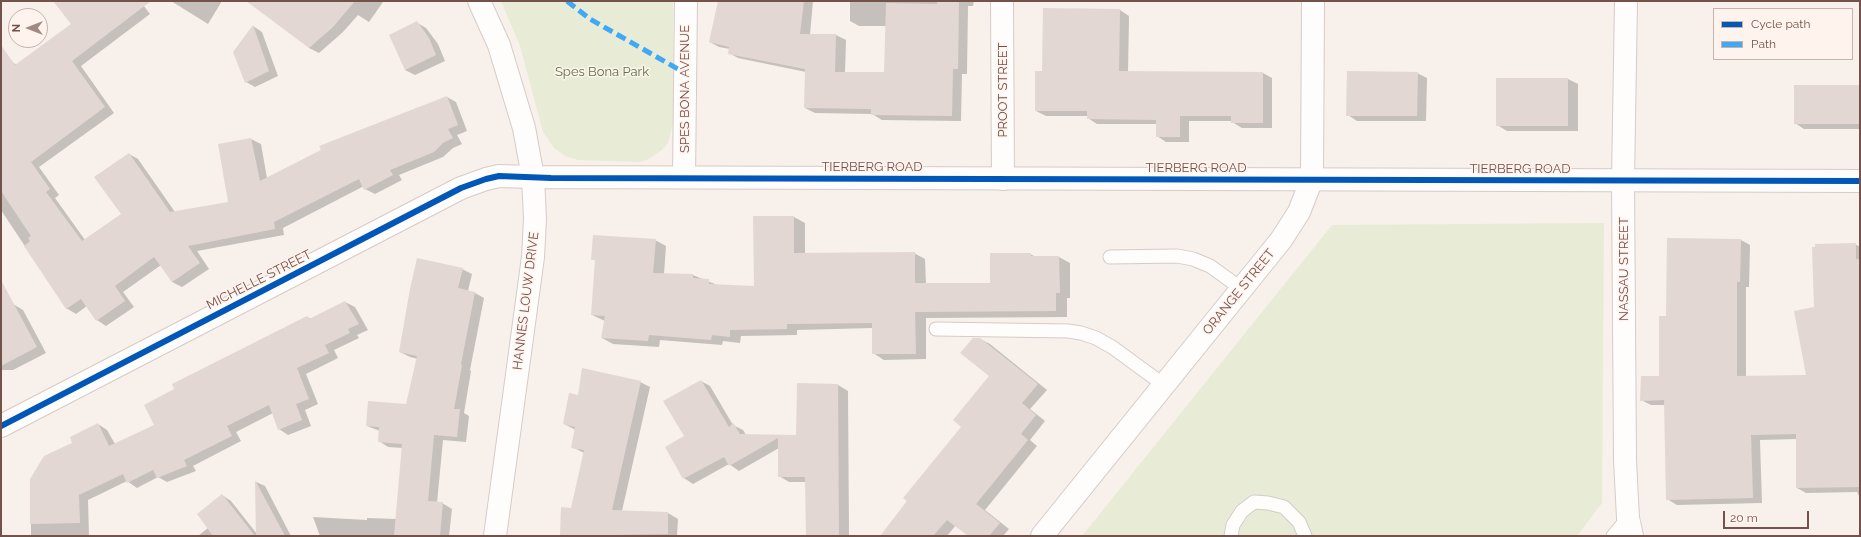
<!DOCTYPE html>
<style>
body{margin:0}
#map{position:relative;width:1861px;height:537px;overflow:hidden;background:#f7f0eb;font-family:Raleway,sans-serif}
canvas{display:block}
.frame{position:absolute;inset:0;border:2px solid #75514b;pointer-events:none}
.legend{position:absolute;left:1713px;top:8px;width:140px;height:52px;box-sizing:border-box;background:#fff3ed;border:1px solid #c8b2ac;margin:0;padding:5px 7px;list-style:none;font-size:12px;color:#75514b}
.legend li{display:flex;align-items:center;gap:8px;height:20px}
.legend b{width:20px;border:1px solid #c8b2ac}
.north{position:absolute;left:8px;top:8px;width:40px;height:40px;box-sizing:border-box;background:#fff3ed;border:1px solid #c8b2ac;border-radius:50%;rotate:270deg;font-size:11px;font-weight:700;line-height:16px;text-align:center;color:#75514b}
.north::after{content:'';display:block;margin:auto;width:14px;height:18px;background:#a28983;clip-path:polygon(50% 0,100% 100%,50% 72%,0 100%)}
.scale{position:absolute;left:1723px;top:511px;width:86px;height:18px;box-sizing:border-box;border:2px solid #75514b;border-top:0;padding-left:5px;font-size:12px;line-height:14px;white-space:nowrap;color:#75514b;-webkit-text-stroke:3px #fff3ed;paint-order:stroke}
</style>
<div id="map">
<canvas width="1861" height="537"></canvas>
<div class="frame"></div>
<ul class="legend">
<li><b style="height:5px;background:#0057b8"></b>Cycle path</li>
<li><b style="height:5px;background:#3fa9f5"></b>Path</li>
</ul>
<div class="north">N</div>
<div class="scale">20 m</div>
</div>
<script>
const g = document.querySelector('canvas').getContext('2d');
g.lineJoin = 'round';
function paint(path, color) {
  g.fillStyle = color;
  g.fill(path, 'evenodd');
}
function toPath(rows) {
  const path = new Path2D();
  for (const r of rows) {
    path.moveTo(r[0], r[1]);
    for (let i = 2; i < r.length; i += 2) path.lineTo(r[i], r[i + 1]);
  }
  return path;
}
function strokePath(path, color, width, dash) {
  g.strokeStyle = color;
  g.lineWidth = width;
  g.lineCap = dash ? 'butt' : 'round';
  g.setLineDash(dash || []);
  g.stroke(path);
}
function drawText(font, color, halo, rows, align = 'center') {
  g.font = font + ' Raleway,sans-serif';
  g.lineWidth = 3;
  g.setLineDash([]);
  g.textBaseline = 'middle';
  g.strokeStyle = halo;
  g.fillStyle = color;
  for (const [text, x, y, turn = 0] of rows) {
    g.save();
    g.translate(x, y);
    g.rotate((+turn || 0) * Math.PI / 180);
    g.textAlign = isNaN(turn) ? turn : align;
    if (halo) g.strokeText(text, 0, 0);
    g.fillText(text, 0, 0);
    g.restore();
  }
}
const green = toPath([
 [501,1,673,1,673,124,668,143,662,150,647,160,638,162,578,160,565,156,554,148,543,132,520,46],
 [1604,223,1602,503,1577,536,1082,536,1332,225]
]);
const shadow = toPath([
 [54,1,140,1,150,14,81,66,114,113,39,167,59,195,55,198,85,240,122,215,129,154,138,159,175,212,229,203,219,145,251,139,261,144,267,178,447,97,456,102,467,131,457,135,462,144,453,148,443,157,399,175,402,180,375,194,365,189,364,186,283,228,284,235,197,251,209,269,182,287,172,282,161,265,123,292,134,307,106,326,97,320,87,306,76,314,66,308,1,210,1,70,12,62,17,65,72,24],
 [171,1,222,1,208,24],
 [272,1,382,1,383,2,369,22,358,15,343,32,319,53,309,48],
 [719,1,813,1,810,35,836,35,846,40,845,73,885,73,886,26,859,26,850,21,850,1,974,1,973,6,968,6,967,74,962,74,961,121,882,120,872,114,815,113,805,108,806,72,738,58,729,53,730,49,719,47,710,42],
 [1120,10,1129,16,1128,72,1263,73,1272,78,1272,128,1242,128,1232,122,1232,121,1189,121,1189,142,1166,142,1157,136,1157,124,1097,124,1088,118,1088,116,1046,116,1036,111,1043,72],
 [416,22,426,28,438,44,445,61,415,75,405,70],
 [253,26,262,32,278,76,255,87,246,82],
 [1417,73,1427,78,1426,121,1357,121,1348,115],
 [1497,79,1568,79,1578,84,1578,131,1507,131,1497,125],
 [1860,86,1860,129,1804,129,1795,123],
 [754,217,794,217,805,223,805,253,914,253,925,259,926,284,991,284,1030,254,1036,257,1059,257,1070,263,1070,298,1067,298,1067,317,926,318,926,359,884,360,873,353,873,328,797,330,797,335,741,336,740,343,723,341,722,345,660,340,659,347,613,344,602,338,605,321,592,315,596,261,592,259,655,240,666,246,664,274,693,275,717,285,755,287],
 [1741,240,1750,245,1749,287,1746,287,1746,377,1808,376,1815,308,1855,244,1860,247,1860,498,1857,492,1806,493,1797,488,1797,439,1760,440,1762,503,1677,505,1667,499,1665,405,1651,405,1641,400,1660,377,1667,317],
 [462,269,472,274,468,291,475,293,484,298,470,370,471,371,464,413,469,416,466,442,443,440,437,503,442,503,452,509,449,536,320,536,313,517,367,520,367,518,396,519,403,448,388,447,379,441,380,431,367,426,407,405,418,359,410,357,400,352],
 [345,302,355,307,368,330,357,335,359,338,334,350,338,358,306,374,318,404,305,410,311,426,288,435,279,429,273,413,236,432,241,441,193,466,196,471,167,482,158,477,137,488,127,481,88,500,89,536,31,536,31,480,98,424,107,430,115,444,155,425,307,317,311,319],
 [13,304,23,310,46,353,13,370,1,370,1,310],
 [980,339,990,344,1047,390,1030,409,1045,421,1030,440,1037,446,985,510,1009,529,1003,536,969,536,956,525,947,536,881,536,963,427,990,376],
 [701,381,710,386,733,425,743,430,746,435,797,436,798,384,838,385,848,391,849,536,807,536,806,482,789,482,779,476,779,448,739,471,729,464,693,484,684,478,685,437],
 [640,382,650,387,622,511,668,513,678,519,677,536,561,536,562,508,572,509,584,453,572,447,576,430,564,424,579,396],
 [256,482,265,486,291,536,198,536,208,528,222,495,231,501,257,534]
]);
const building = toPath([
 [53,1,151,1,72,61,105,107,31,162,50,189,46,192,82,241,121,214,94,177,129,153,170,212,228,202,218,144,251,138,260,181,321,150,319,146,447,96,458,125,448,129,453,138,443,143,434,152,390,170,393,175,364,190,359,179,274,222,275,229,188,246,200,263,172,282,154,257,115,286,125,301,96,321,81,299,66,309,24,246,30,241,28,238,31,236,1,191,1,45,15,65,71,24],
 [246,1,355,1,333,27,309,48],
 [718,1,804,1,800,34,836,34,835,72,884,72,886,3,937,4,937,1,959,1,958,69,953,69,952,116,871,115,871,109,804,108,805,69,728,54,729,47,709,42],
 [1043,8,1120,9,1119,71,1263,72,1263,123,1231,123,1231,116,1180,116,1180,137,1156,137,1156,120,1087,119,1087,111,1035,111,1035,71,1042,71],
 [417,21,429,38,436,55,405,70,389,35],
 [253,25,269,71,245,83,233,52],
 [1347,71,1418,72,1417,116,1346,116],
 [1496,78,1568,78,1568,126,1496,126],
 [1794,85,1860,85,1860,124,1794,124],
 [753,216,794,216,794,253,915,252,915,283,990,283,990,253,1031,253,1031,256,1059,256,1060,293,1056,293,1056,311,915,312,916,354,872,354,872,323,787,324,787,329,730,330,730,337,712,335,711,340,649,335,648,341,601,338,605,316,591,315,595,260,591,260,593,235,656,239,653,273,693,274,693,278,709,279,709,284,754,286],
 [1667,238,1741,239,1740,282,1737,282,1737,376,1806,375,1794,311,1814,307,1812,247,1815,247,1815,244,1856,243,1856,259,1860,259,1860,487,1796,488,1796,434,1751,435,1753,498,1666,500,1664,400,1640,401,1641,376,1659,376,1659,316,1666,316],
 [417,258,463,268,458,288,475,292,461,364,462,365,454,409,460,409,457,437,434,435,428,501,443,502,440,536,394,536,402,444,378,442,379,427,366,426,368,401,406,404,417,356,399,352,410,289],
 [1,280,37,347,1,366],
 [345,301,359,324,348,329,350,333,325,345,329,353,297,368,309,399,296,404,302,420,278,430,269,405,227,426,232,436,184,460,187,466,157,478,153,470,127,483,123,474,79,495,80,523,30,524,30,479,44,456,72,443,70,437,98,423,109,446,154,425,144,405,174,389,172,384,307,316,309,319],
 [973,338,980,338,1038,384,1022,403,1036,415,1021,434,1028,440,976,504,1000,523,989,536,968,536,947,520,933,536,880,536,907,501,903,498,961,427,953,420,989,376,960,353],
 [582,368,641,381,612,510,668,512,668,534,560,536,561,507,571,508,584,450,571,448,575,427,563,424,569,393,578,395],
 [701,380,729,427,733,423,740,434,796,435,797,383,838,384,839,536,806,536,805,477,778,477,778,438,729,466,724,457,683,479,665,447,684,436,663,401],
 [255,480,285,536,256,536],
 [222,494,255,536,213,536,197,514]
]);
const service = toPath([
 [1110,257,1177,256,1193,259,1210,266,1242,289],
 [936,329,1068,331,1081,333,1096,338,1112,347,1164,385],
 [1231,536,1233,525,1242,511,1254,502,1268,503,1284,507,1299,522,1305,536],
 [1613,536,1628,518]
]);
const minor = toPath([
 [1002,1,1003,179],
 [1626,1,1623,181,1625,460,1628,518,1632,536],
 [684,177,686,1],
 [1,426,461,188,486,179,499,176,533,177],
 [1042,536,1281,240,1299,212,1312,179,1313,1]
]);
const tertiary = toPath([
 [479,1,499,45,524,128,533,177,535,219,533,257,495,536],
 [533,177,1860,181]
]);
const quiet = toPath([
 [567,1,590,19,685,73]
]);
const cycleway = toPath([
 [1,426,461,188,486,179,499,176,551,178,1860,181]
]);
const parkNames = [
 ["Spes Bona Park",602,72]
];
const streetNames = [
 ["SPES BONA AVENUE",685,89,-90],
 ["PROOT STREET",1003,90,-90],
 ["TIERBERG ROAD",872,167],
 ["TIERBERG ROAD",1196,168],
 ["TIERBERG ROAD",1520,169],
 ["NASSAU STREET",1624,269,-90],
 ["MICHELLE STREET",259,280,-27],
 ["ORANGE STREET",1239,292,-51],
 ["HANNES LOUW DRIVE",526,301,-83]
];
paint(green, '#e8ecd6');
paint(shadow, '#0003');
paint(building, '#e3d7d3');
strokePath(service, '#d6cbc8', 15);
strokePath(minor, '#d6cbc8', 24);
strokePath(tertiary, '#d6cbc8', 24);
strokePath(service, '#fefdfc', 13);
strokePath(minor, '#fefdfc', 22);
strokePath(tertiary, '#fefdfc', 22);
strokePath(quiet, '#3fa9f5', 5, [10, 5]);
strokePath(cycleway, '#0057b8', 6);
drawText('13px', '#5c7441', '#fff3ed', parkNames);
drawText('13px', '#75514b', '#fff3ed', streetNames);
</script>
